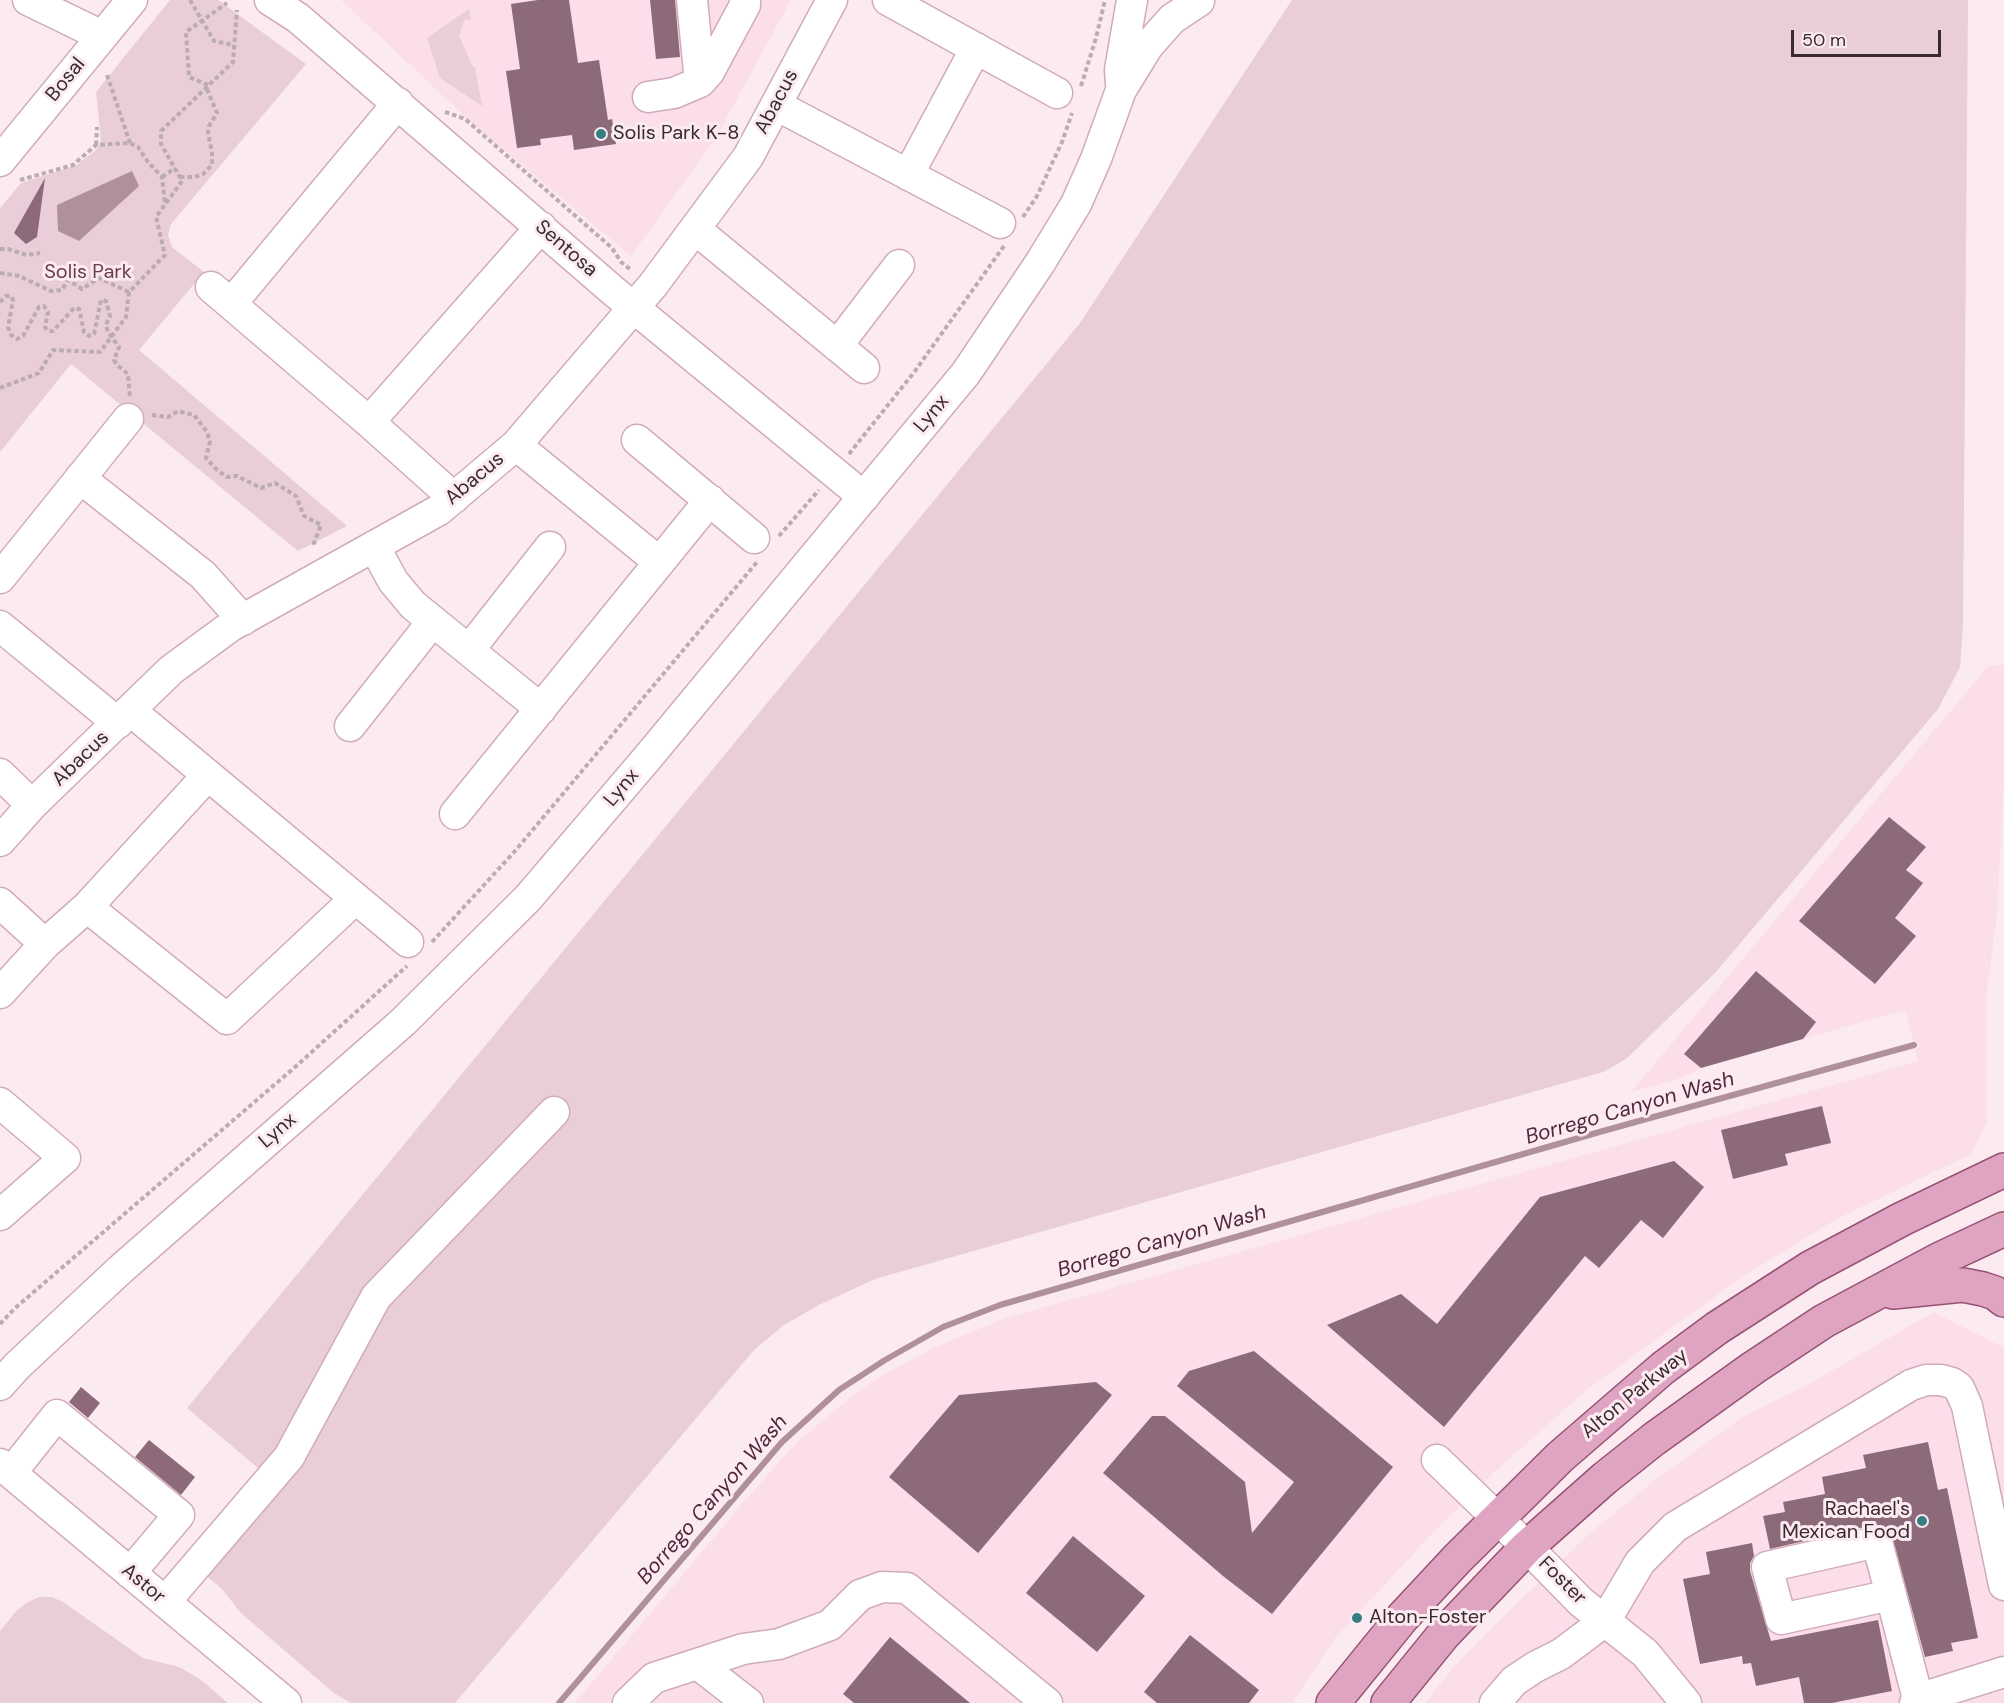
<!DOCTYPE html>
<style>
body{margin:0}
#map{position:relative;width:2004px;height:1703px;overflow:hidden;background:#fbebf1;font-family:"DM Sans",sans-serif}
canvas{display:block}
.scale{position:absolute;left:1791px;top:30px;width:150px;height:27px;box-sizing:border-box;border:3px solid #392a31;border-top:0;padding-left:8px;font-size:18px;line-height:21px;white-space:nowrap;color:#392a31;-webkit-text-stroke:4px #fbebf1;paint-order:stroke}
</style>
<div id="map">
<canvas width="2004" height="1703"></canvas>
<div class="scale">50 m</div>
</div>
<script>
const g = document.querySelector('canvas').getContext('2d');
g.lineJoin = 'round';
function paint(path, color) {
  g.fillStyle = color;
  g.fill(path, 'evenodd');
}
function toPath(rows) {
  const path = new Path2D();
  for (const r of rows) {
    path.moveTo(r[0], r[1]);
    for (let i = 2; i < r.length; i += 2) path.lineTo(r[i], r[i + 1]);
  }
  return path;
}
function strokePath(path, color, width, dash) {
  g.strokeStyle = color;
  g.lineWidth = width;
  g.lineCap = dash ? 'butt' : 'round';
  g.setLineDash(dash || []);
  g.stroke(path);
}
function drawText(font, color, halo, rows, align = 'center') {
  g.font = font + ' "DM Sans",sans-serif';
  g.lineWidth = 6;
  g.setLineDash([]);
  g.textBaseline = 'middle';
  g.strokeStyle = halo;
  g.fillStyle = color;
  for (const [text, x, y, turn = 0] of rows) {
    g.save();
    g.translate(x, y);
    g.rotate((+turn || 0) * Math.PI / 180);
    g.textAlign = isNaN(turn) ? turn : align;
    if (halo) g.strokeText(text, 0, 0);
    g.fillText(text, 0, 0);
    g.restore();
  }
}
const built = toPath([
 [341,0,791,0,714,141,631,256,476,127],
 [1989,665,2004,665,2004,779,1997,914,1987,991,1987,1122,1971,1154,1835,1220,1742,1277,1589,1388,1501,1466,1432,1534,1335,1638,1292,1703,575,1703,747,1498,796,1443,856,1393,883,1375,931,1349,1000,1320,1048,1306,1918,1061,1905,1010,1710,1065,1675,1080,1631,1092],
 [1934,1312,2004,1348,2004,1703,1425,1703,1451,1670,1502,1618,1588,1535,1656,1479,1744,1416,1802,1388]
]);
const green = toPath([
 [170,0,218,0,306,64,171,224,168,235,172,247,204,272,139,350,347,526,298,551,71,364,0,452,0,208,21,183,77,165,96,150,101,140,96,92],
 [1292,0,1968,0,1963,626,1960,667,1938,709,1716,972,1626,1059,1603,1072,875,1279,819,1305,784,1325,754,1350,455,1703,351,1703,335,1694,241,1613,222,1589,204,1574,278,1485,187,1408,1080,323],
 [469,9,471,20,465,19,459,36,473,67,475,67,482,106,440,78,427,38],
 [39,1597,52,1597,63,1602,143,1658,179,1667,200,1679,228,1703,0,1703,0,1631,17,1610,28,1602]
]);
const water = toPath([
 [132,171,139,186,79,241,58,231,57,205]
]);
const stream = toPath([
 [559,1703,782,1442,839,1390,885,1360,943,1327,1000,1305,1603,1131,1914,1045]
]);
const building = toPath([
 [538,0,569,0,578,63,599,60,608,120,612,119,616,144,574,150,572,135,540,139,541,145,517,148,506,71,520,69,511,4],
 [650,0,675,0,680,57,656,59],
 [45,178,37,237,26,244,14,233],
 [1889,817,1926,847,1906,870,1923,883,1895,918,1916,936,1875,984,1799,921],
 [1756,971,1816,1022,1803,1039,1701,1068,1684,1054],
 [1822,1106,1831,1143,1785,1154,1788,1165,1733,1179,1721,1130],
 [1674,1161,1704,1187,1663,1238,1641,1220,1599,1268,1585,1256,1444,1427,1327,1325,1401,1294,1437,1324,1540,1197],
 [1254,1351,1393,1467,1272,1614,1223,1576,1103,1473,1152,1416,1165,1416,1245,1482,1252,1533,1294,1482,1177,1386,1189,1371],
 [1096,1382,1112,1395,978,1553,889,1477,959,1395],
 [81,1387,100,1403,88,1418,69,1402],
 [149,1440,195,1477,181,1495,135,1457],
 [1928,1442,1938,1490,1947,1488,1978,1638,1951,1643,1953,1651,1925,1657,1890,1529,1881,1525,1873,1525,1770,1549,1763,1516,1785,1512,1783,1502,1825,1494,1822,1477,1866,1468,1863,1455],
 [1073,1536,1145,1596,1097,1652,1026,1593],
 [1752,1543,1754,1556,1750,1563,1750,1571,1771,1641,1878,1620,1892,1691,1832,1703,1804,1703,1799,1677,1756,1686,1751,1663,1743,1664,1742,1656,1700,1664,1683,1579,1710,1574,1706,1552],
 [1190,1635,1259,1690,1249,1703,1157,1703,1144,1692],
 [890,1637,970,1703,854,1703,843,1694]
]);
const path = toPath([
 [190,0,214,41,234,45],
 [107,75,130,143],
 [208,85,189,77,186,32,227,3],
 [1081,86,1096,38,1105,0],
 [445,112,465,119,612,248,621,262,630,269],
 [96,145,97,127],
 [162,177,175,168],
 [180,177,195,177,203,174,212,165,212,153,208,132,209,126,217,113,206,87],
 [20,180,73,165,96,145,130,143,138,147,148,162,162,177,165,203],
 [1023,217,1037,196,1062,142,1072,113],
 [0,249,8,249,27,255,40,253],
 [0,273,19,276,51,291,62,290,68,280,82,289,99,278,129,292],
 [0,302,6,296,11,296,13,300,8,327,11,335,17,339,23,336,39,307,44,306,48,312,45,327,48,331,53,331,74,308,79,309,84,332,89,336,94,334,101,300,106,301,110,316,106,325,108,332,119,347,114,360,117,365,128,374,130,397],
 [0,388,39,373,53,350,100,352,126,317,129,292,165,255,156,217,182,181,161,144,161,131,233,62,237,10],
 [152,415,168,417,178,411,194,415,207,432,210,441,206,458,217,470,227,477,237,476,261,488,275,483,296,496,304,516,321,525,314,543,316,547],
 [849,454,915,371,1004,246],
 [779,536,819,490],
 [432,942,515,851,757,562],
 [0,1324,14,1309,294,1068,407,966]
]);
const minor = toPath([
 [28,0,102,36],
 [270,0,298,18,611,289,864,497],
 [692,0,700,82],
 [888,0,1057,93],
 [1121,84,1120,70,1132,0],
 [648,97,674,93,700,82,709,72,745,5,745,0],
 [776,105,1000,223],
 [0,161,132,0],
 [908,175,976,48],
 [695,229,864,368],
 [211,287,369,422,454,498],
 [231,304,398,103],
 [837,346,899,265],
 [369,422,541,227],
 [637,440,754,538],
 [516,445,659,562],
 [80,478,203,575,243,620],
 [374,546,393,581,413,605,541,709],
 [0,578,128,419],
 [0,626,118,723],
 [469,650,550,547],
 [131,711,408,942],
 [350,726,433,621],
 [0,774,32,805],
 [455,814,710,500],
 [0,841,32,805,171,670,231,626,439,510,516,445,653,285,748,157,832,0],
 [0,903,45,944],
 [87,907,227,1019,355,899],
 [0,993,45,944,87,907,208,775],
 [0,1103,65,1158,0,1215],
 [0,1385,17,1366,121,1269,403,1022,528,898,649,756,966,373,1040,263,1076,204,1096,159,1121,90,1148,46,1172,19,1199,1],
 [1437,1460,1527,1547,1581,1602,1645,1653,1686,1703],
 [0,1464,286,1703],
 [11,1473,57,1415,179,1515,130,1573],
 [1891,1595,1781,1619,1767,1567,1877,1542,1891,1595,1918,1699],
 [165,1602,289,1457,376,1297,554,1112],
 [699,1665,748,1703],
 [628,1703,654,1678,743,1649,779,1644,830,1625,860,1595,882,1587,907,1588,1047,1703],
 [1495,1703,1514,1681,1535,1667,1561,1654,1605,1621,1640,1562,1675,1527,1911,1385,1926,1380,1941,1380,1952,1383,1959,1388,1967,1406,2004,1585],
 [1915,1703,1918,1699,2004,1672]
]);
const major = toPath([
 [1893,1292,1963,1285,1983,1289,1995,1293,2004,1300],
 [1333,1703,1402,1618,1457,1559,1560,1457,1663,1368,1717,1328,1810,1268,1902,1219,2004,1170],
 [1388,1703,1444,1634,1527,1547,1605,1478,1654,1439,1753,1368,1824,1321,1938,1260,2004,1229]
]);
const markers = [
 [601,134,6,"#357e83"],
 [1922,1521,6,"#357e83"],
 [1357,1618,6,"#357e83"]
];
const streetNames = [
 ["Bosal",66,80,-51],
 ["Abacus",777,102,-62],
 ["Sentosa",566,249,41],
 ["Lynx",932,414,-50],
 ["Abacus",475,479,-40],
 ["Abacus",81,759,-44],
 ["Lynx",622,788,-50],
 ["Lynx",278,1131,-41],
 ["Alton Parkway",1635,1394,-39],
 ["Foster",1562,1581,45],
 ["Astor",143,1584,40]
];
const poiNames = [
 ["Solis Park K-8",613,134],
 ["Rachael's",1910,1510,"right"],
 ["Mexican Food",1910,1533,"right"],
 ["Alton-Foster",1369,1618]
];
const parkNames = [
 ["Solis Park",88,273]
];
const waterNames = [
 ["Borrego Canyon Wash",1630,1109,-16],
 ["Borrego Canyon Wash",1162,1242,-16],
 ["Borrego Canyon Wash",713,1500,-49]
];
paint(built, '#fbdeea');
paint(green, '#e9cdd8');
paint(water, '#b0909d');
strokePath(stream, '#b0909d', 6);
paint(building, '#8d6a79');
strokePath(minor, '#d1abbb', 33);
strokePath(major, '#975273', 36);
strokePath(path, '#bbacb2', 4, [4.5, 3]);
strokePath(minor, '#fff', 30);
strokePath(major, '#dfa4c1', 33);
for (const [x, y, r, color] of markers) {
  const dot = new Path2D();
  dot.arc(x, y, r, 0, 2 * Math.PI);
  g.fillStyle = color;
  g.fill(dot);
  strokePath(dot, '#fbebf1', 2);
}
drawText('20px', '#392a31', '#fbebf1', streetNames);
drawText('20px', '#392a31', '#fbebf1', poiNames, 'left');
drawText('20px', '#6a3b51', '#fbebf1', parkNames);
drawText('italic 21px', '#52263c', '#fbebf1', waterNames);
</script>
